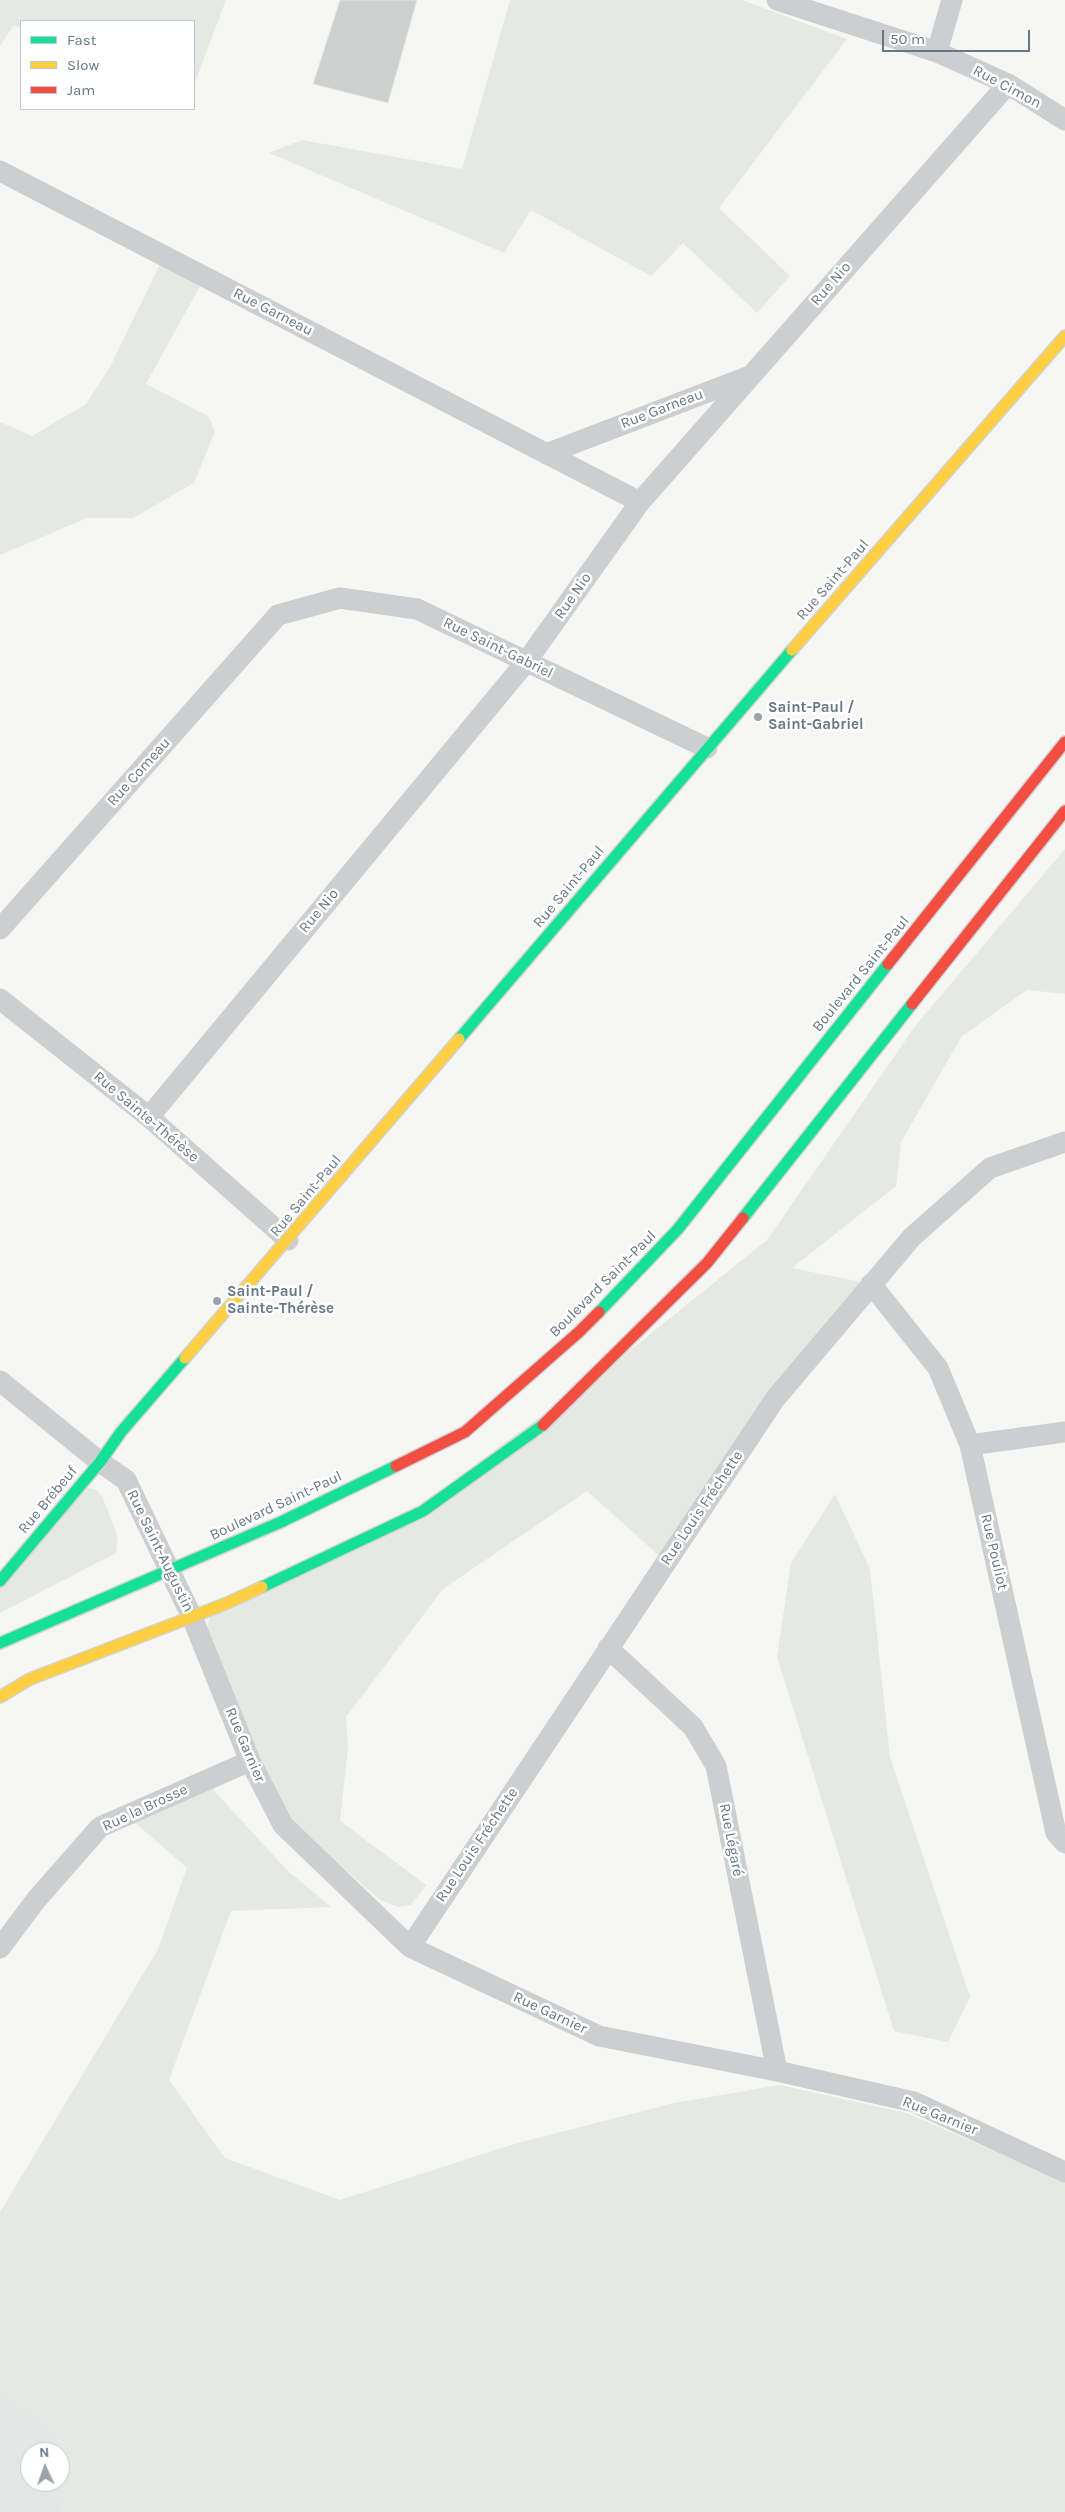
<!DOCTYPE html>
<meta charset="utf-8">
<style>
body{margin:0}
#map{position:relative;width:1065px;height:2512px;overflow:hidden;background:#f6f6f5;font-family:Karla,sans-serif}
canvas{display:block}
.legend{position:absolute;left:20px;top:20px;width:175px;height:90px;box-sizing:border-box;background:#fff;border:1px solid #c2c9ce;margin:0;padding:6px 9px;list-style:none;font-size:15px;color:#667785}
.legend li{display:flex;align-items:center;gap:10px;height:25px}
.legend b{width:25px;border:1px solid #c2c9ce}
.north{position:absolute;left:20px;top:2442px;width:50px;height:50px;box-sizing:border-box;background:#fff;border:1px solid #c2c9ce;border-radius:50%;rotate:357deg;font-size:14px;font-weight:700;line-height:20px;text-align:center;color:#667785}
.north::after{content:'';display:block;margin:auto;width:18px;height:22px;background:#98a3ac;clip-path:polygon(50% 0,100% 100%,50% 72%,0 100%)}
.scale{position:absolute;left:882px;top:30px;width:148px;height:22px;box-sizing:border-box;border:2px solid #667785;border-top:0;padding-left:6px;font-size:15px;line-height:18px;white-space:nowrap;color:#667785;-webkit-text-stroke:4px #fff;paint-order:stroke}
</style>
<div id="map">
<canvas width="1065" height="2512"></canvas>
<ul class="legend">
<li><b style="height:6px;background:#16e098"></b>Fast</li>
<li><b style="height:6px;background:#ffcf43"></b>Slow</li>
<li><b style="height:6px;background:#f24e42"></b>Jam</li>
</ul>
<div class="north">N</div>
<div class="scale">50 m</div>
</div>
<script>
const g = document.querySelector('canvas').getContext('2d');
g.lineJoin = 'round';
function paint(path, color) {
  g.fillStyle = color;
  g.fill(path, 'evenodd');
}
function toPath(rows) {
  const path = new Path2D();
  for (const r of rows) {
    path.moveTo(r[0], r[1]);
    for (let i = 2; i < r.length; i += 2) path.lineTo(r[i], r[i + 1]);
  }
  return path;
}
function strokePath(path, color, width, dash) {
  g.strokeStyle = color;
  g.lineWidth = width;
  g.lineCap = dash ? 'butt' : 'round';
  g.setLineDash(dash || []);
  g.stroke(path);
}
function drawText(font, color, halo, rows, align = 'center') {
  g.font = font + ' Karla,sans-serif';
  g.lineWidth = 5;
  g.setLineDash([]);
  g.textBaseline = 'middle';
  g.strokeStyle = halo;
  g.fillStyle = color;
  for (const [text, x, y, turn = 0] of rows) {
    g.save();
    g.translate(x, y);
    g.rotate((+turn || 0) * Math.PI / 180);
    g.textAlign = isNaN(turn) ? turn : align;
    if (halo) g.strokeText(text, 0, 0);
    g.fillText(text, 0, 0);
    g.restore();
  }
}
const built = toPath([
 [0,2390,55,2430,75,2474,60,2512,0,2512],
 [30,2452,60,2452,60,2482,30,2482]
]);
const green = toPath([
 [0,0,226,0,194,85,194,21,21,21,21,28,14,25,0,46],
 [510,0,742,0,847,39,719,208,790,276,757,313,683,243,651,276,531,210,504,253,269,153,302,140,462,169],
 [164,256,205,277,146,384,208,416,215,431,194,483,133,518,87,518,0,555,0,422,32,436,86,404,110,367],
 [1065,849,1065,994,1027,990,962,1036,901,1142,896,1186,792,1268,871,1284,666,1562,587,1491,443,1589,346,1717,348,1749,340,1821,426,1885,411,1905,398,1907,380,1900,306,1836,282,1806,257,1757,207,1630,210,1613,369,1544,638,1344,767,1240,916,1025],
 [88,1488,95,1489,102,1496,118,1537,116,1553,0,1613,0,1581],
 [835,1494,870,1569,890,1757,970,1997,948,2042,894,2031,777,1657,791,1563],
 [207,1783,287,1870,331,1907,231,1911,169,2080,225,2158,340,2200,514,2144,674,2103,780,2085,907,2113,1065,2182,1065,2512,60,2512,75,2474,55,2430,0,2390,0,2212,158,1949,187,1868,132,1820]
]);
const building = toPath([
 [340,0,417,0,388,103,313,84,340,0]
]);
const street = toPath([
 [777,0,937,52,1008,84,1065,120],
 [937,52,952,0],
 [0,171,640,502],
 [546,454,747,377],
 [0,929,278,615,340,598,417,609,707,748],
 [0,999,149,1117,288,1240],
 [149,1117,526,662,640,502,1008,84],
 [871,1284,938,1368,970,1445,1056,1833,1065,1843],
 [0,1381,100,1462,126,1480,192,1617,250,1761,283,1825,410,1947,599,2036,777,2071,914,2102,1065,2172],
 [970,1445,1065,1432],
 [608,1648,693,1727,716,1766,777,2071],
 [410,1947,775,1399,912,1237,990,1168,1065,1142],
 [0,1948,36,1900,100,1827,250,1761]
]);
const fast = toPath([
 [459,1039,792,650],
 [743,1218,912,1004],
 [599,1312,678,1229,888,964],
 [0,1581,100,1462,121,1432,185,1358],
 [262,1587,423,1511,543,1425],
 [0,1643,281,1522,396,1466]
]);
const slow = toPath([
 [792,650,1065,336],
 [185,1358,459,1039],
 [0,1697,30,1679,225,1604,262,1587]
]);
const jam = toPath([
 [888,964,1065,742],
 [912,1004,1065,811],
 [543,1425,707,1263,743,1218],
 [396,1466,465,1432,579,1332,599,1312]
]);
const markers = [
 [758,717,5,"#98a3ac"],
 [217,1301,5,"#98a3ac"]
];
const streetNames = [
 ["Rue Cimon",1007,87,28],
 ["Rue Nio",831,284,-49],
 ["Rue Garneau",273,312,27],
 ["Rue Garneau",662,409,-21],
 ["Rue Saint-Paul",833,580,-49],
 ["Rue Nio",573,596,-55],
 ["Rue Saint-Gabriel",498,648,26],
 ["Rue Comeau",139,772,-48],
 ["Rue Saint-Paul",569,887,-50],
 ["Rue Nio",319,911,-50],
 ["Boulevard Saint-Paul",861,974,-51],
 ["Rue Sainte-Thérèse",146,1117,40],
 ["Rue Saint-Paul",306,1196,-50],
 ["Boulevard Saint-Paul",603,1284,-45],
 ["Rue Brébeuf",48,1500,-50],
 ["Boulevard Saint-Paul",276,1506,-25],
 ["Rue Louis Fréchette",702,1508,-56],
 ["Rue Saint-Augustin",160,1551,64],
 ["Rue Pouliot",994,1552,77],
 ["Rue Garnier",245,1745,67],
 ["Rue la Brosse",145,1808,-25],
 ["Rue Légaré",731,1840,79],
 ["Rue Louis Fréchette",477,1845,-56],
 ["Rue Garnier",550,2013,25],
 ["Rue Garnier",940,2116,22]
];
const poiNames = [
 ["Saint-Paul /",768,708],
 ["Saint-Gabriel",768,725],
 ["Saint-Paul /",227,1292],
 ["Sainte-Thérèse",227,1309]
];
paint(built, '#e5e6e6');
paint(green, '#e6e9e3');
paint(building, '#ced0d0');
strokePath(building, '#e6e6e5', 1);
strokePath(fast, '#d2d3d4', 14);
strokePath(slow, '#d2d3d4', 14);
strokePath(jam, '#d2d3d4', 14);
strokePath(street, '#cccecf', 21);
strokePath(fast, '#16e098', 11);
strokePath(slow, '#ffcf43', 11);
strokePath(jam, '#f24e42', 11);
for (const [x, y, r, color] of markers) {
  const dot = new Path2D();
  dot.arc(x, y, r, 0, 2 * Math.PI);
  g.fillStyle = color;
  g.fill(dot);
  strokePath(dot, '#fff', 2);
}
drawText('15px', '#667785', '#fff', streetNames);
drawText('bold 15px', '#667785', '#fff', poiNames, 'left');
</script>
